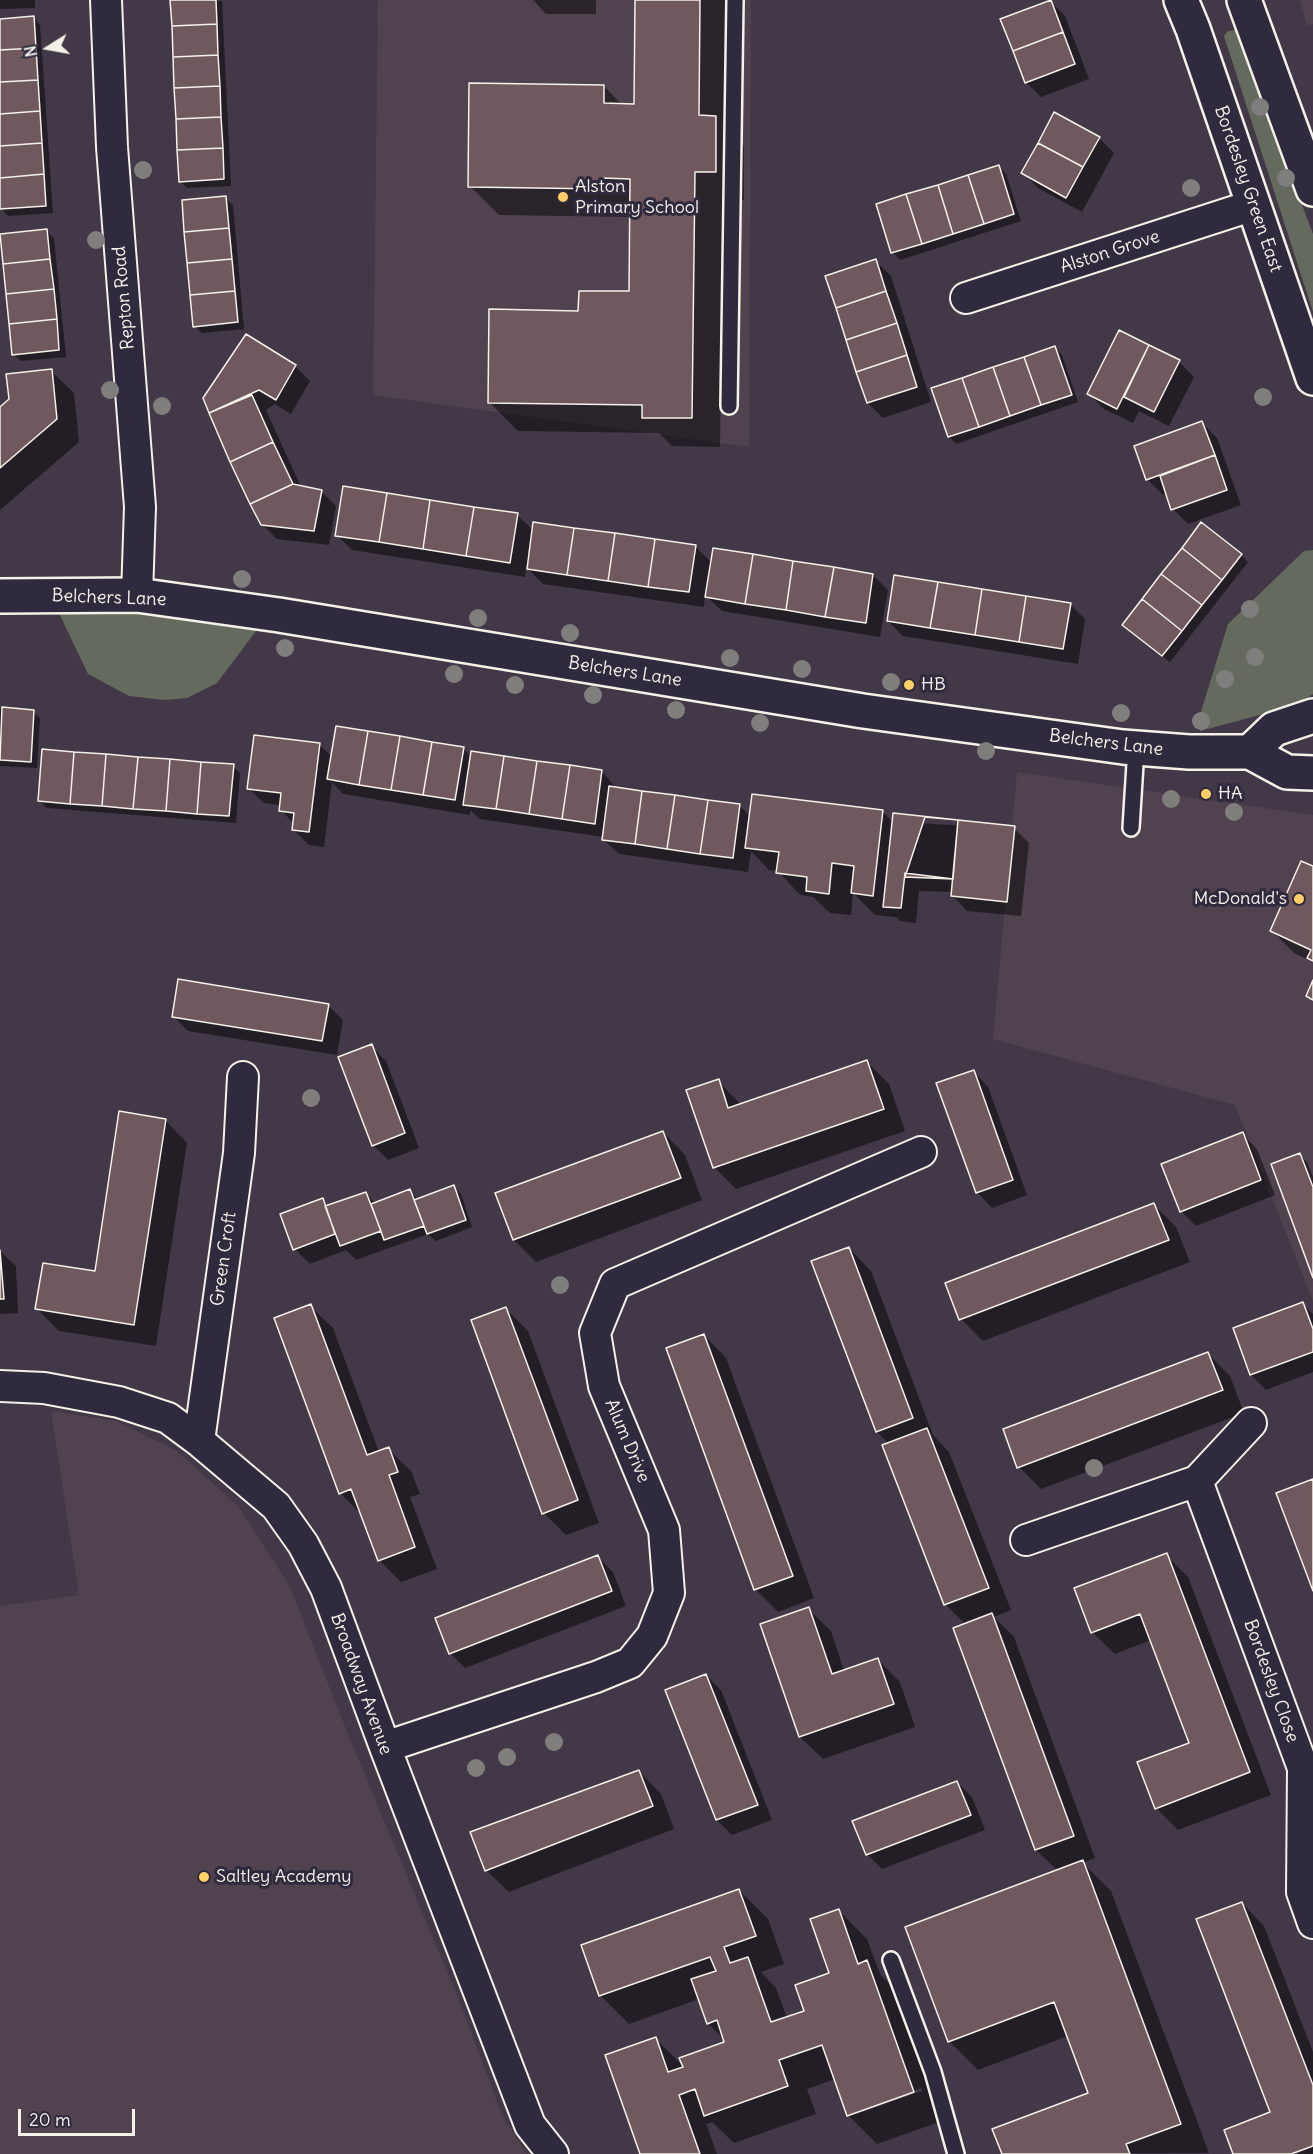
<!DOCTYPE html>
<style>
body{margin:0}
#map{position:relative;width:1313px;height:2154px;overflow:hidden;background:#423847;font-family:Delius,sans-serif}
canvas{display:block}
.north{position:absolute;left:18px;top:18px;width:60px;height:60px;-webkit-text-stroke:4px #2f2a3d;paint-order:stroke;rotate:259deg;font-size:16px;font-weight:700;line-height:24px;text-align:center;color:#f4f1e8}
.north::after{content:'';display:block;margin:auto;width:21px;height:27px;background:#f4f1e8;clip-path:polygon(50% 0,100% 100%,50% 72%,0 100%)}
.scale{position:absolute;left:18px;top:2109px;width:117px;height:27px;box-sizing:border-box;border:3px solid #f4f1e8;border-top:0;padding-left:8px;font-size:18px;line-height:21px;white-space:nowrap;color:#f4f1e8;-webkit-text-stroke:4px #2f2a3d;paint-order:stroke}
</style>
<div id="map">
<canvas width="1313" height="2154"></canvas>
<div class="north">N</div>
<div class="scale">20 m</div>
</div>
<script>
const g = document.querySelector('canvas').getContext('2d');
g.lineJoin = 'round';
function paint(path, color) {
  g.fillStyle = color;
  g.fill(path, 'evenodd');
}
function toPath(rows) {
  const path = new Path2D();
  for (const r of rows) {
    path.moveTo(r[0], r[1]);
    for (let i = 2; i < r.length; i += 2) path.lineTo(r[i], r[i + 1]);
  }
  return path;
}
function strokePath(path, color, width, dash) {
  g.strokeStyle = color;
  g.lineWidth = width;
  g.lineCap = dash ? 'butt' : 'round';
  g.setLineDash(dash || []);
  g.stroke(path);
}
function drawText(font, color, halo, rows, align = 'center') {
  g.font = font + ' Delius,sans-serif';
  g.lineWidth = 6;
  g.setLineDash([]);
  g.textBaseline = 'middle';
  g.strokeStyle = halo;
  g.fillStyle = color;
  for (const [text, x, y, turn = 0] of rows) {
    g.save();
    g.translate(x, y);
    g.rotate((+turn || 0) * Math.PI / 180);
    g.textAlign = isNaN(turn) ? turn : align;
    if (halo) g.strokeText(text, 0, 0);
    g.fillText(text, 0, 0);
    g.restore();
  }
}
const built = toPath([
 [378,0,751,0,749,447,373,395],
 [1300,0,1313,0,1313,24,1307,26],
 [1017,772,1313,815,1313,1301,1235,1105,993,1039],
 [51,1411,116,1421,177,1451,238,1506,289,1585,352,1744,463,2010,502,2115,527,2154,0,2154,0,1606,79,1595]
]);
const green = toPath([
 [1236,30,1313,234,1313,312,1224,36,1228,31],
 [1313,550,1313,694,1297,705,1200,731,1199,718,1228,624,1304,551],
 [139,609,259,627,217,683,187,698,165,700,129,696,88,674,58,611]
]);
const shadow = toPath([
 [0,0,35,0,35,8,0,9],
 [172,0,222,1,231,186,187,188,180,181],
 [533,0,596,0,596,14,546,14],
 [637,0,729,0,727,129,744,146,744,200,723,200,720,447,672,446,659,433,518,431,489,402,579,312,630,292,631,217,499,215,470,186,604,86,622,105,635,105],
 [1050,1,1065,16,1089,79,1041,97,1026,82],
 [33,18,40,25,53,213,8,216,1,208,0,193,0,20],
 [1099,138,1114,153,1082,212,1038,188,1023,173],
 [999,167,1006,174,1021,221,900,260,893,252],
 [225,198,233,205,244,329,202,333,194,326],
 [47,231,54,238,66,357,21,361,13,354],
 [876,261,891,276,931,402,883,418,868,403,827,277],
 [1120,332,1179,362,1194,377,1169,426,1139,411,1133,423,1104,409,1089,394],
 [1055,347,1062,355,1078,402,956,444,949,436],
 [295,366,310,381,291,414,275,404,266,410,301,487,321,491,336,506,329,545,277,539,262,524,205,399],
 [51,371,74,393,79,442,0,510,0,409],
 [1202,423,1217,438,1241,505,1188,524,1173,509,1167,493,1163,495,1148,480,1136,447],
 [517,515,534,531,695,546,712,563,873,575,888,590,880,637,722,611,705,595,704,607,543,584,526,567,525,577,352,550,337,535],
 [1241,555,1248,562,1170,662,1131,632],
 [1070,604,1085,619,1078,664,903,636,888,621],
 [0,709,33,711,40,718,37,768,0,766],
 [320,745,332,757,463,748,471,757,602,771,616,788,740,806,751,817,882,811,893,822,1014,828,1029,843,1021,916,967,911,952,895,952,892,919,891,916,923,900,921,896,917,875,915,853,893,851,915,830,913,813,897,800,895,778,871,769,870,751,851,748,872,619,854,603,839,604,837,480,819,470,810,470,815,343,794,332,782,324,847,309,845,294,830,294,824,281,810,281,805,264,803,248,788],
 [233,766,240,773,236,823,47,808,40,801],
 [1313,868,1313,962,1294,953,1272,931],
 [328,1005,343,1020,337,1055,188,1031,173,1016],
 [371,1046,386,1061,419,1148,388,1160,373,1145],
 [867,1062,889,1084,905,1131,736,1189,714,1167,718,1081,741,1105],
 [973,1071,988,1087,1027,1195,992,1208,977,1192],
 [165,1120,187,1143,156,1346,59,1331,37,1309,96,1273],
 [663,1132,685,1155,702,1200,536,1262,514,1240],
 [1242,1134,1257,1149,1275,1195,1196,1226,1181,1211],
 [1300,1155,1307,1162,1313,1177,1313,1274],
 [454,1187,461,1194,472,1227,436,1241,428,1234,356,1260,346,1250,310,1264,295,1249,322,1200,329,1207,365,1193,376,1204,410,1191,418,1200],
 [1154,1205,1176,1227,1190,1262,983,1341,961,1319],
 [849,1248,871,1271,933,1435,949,1452,1011,1610,994,1617,1014,1637,1095,1858,1083,1863,1111,1891,1209,2153,1003,2154,1090,2094,1068,2036,978,2070,949,2041,1058,1871,1036,1850,966,1625,946,1605,884,1446,889,1444,877,1432],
 [0,1251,16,1266,18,1313,0,1314],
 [1302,1304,1313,1314,1313,1372,1266,1390,1251,1375,1235,1329],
 [310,1306,333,1328,379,1452,388,1449,411,1471,420,1494,410,1497,437,1569,401,1582,379,1560,362,1515,340,1493],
 [506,1309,528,1331,599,1523,566,1535,544,1513],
 [704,1335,726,1358,814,1598,778,1612,756,1590,667,1349],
 [1207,1353,1230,1376,1244,1413,1041,1489,1019,1467],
 [1166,1555,1188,1577,1271,1795,1178,1830,1156,1808,1191,1744,1151,1640,1115,1654,1092,1632],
 [598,1557,613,1572,626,1606,465,1668,450,1653],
 [808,1609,831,1631,844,1671,877,1659,900,1682,915,1727,823,1759,800,1737],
 [706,1675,721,1690,772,1820,732,1835,717,1820],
 [639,1771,661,1794,674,1829,509,1892,486,1870],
 [957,1782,972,1797,985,1830,882,1869,867,1854],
 [739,1890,768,1919,784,1964,761,1972,776,1988,787,2018,806,2011,831,1974,838,1910,867,1939,880,1974,896,1991,942,2121,877,2144,848,2115,835,2079,807,2089,816,2114,734,2143,712,2122,706,2124,717,2154,642,2154,656,2039,684,2067,726,2042,708,2023,699,1999,629,2024,600,1995],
 [921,2088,922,2091,862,2112,862,2109],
 [1242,1903,1264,1926,1313,2052,1313,2144,1287,2154,1234,2154,1272,2113],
 [1313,2147,1313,2154,1296,2154]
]);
const building = toPath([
 [170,0,216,0,217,24,172,26,170,0],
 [635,0,700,0,699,115,716,116,716,172,695,172,692,418,642,418,642,405,488,403,489,309,578,311,579,291,629,291,630,179,602,178,602,189,468,187,469,83,604,85,604,103,634,104,635,0],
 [1051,0,1063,32,1013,51,1000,19,1051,0],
 [34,16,36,48,0,50,0,19,34,16],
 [217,24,218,55,173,57,172,26,217,24],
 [1063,32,1075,64,1025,83,1013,51,1063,32],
 [36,48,38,80,0,82,0,50,36,48],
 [218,55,220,86,174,88,173,57,218,55],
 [38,80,40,111,0,114,0,82,38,80],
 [220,86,221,117,176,119,174,88,220,86],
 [40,111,42,143,0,146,0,114,40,111],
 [1054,112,1100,137,1083,167,1038,143,1054,112],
 [221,117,223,148,177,150,176,119,221,117],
 [42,143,44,174,0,178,0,146,42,143],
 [1038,143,1083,167,1066,198,1021,173,1038,143],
 [223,148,224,179,179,182,177,150,223,148],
 [999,165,1014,214,984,224,968,175,999,165],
 [44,174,46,206,0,209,0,178,44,174],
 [968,175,984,224,953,234,938,185,968,175],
 [938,185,953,234,922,244,906,194,938,185],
 [906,194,922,244,891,253,876,204,906,194],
 [226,196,229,228,184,232,182,200,226,196],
 [229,228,232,259,187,263,184,232,229,228],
 [47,229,50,259,3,264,0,234,47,229],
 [50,259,54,289,6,294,3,264,50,259],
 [232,259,235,291,190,295,187,263,232,259],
 [876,259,886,291,836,308,825,276,876,259],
 [54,289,57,319,9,324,6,294,54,289],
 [235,291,238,322,193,327,190,295,235,291],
 [886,291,897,323,846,340,836,308,886,291],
 [57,319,59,350,12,355,9,324,57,319],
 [897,323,907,355,856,372,846,340,897,323],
 [1119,330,1149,345,1117,409,1087,394,1119,330],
 [246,334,296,365,276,400,259,390,209,413,203,398,246,334],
 [1149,345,1180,360,1154,412,1124,397,1149,345],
 [1055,346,1072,395,1041,405,1024,357,1055,346],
 [907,355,917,387,867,403,856,372,907,355],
 [1024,357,1041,405,1010,416,993,367,1024,357],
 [993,367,1010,416,979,427,962,378,993,367],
 [52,369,57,419,0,468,0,407,9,399,6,374,52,369],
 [962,378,979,427,948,437,931,388,962,378],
 [252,395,273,442,230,462,209,413,252,395],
 [1202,421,1215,455,1146,480,1134,446,1202,421],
 [273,442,293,484,250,504,230,462,273,442],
 [1215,455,1227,490,1171,510,1160,476,1215,455],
 [293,484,322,490,314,531,261,525,250,504,293,484],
 [343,486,387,493,379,542,335,536,343,486],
 [387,493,430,500,423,549,379,542,387,493],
 [430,500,474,507,466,556,423,549,430,500],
 [474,507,518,513,510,563,466,556,474,507],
 [533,522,574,528,567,575,527,569,533,522],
 [1201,522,1242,554,1222,580,1182,548,1201,522],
 [574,528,615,533,608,581,567,575,574,528],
 [615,533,655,539,648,587,608,581,615,533],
 [655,539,696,545,689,592,648,587,655,539],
 [713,548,753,554,745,604,705,597,713,548],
 [1182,548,1222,580,1202,605,1161,574,1182,548],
 [753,554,793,561,786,610,745,604,753,554],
 [793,561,834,567,825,617,786,610,793,561],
 [834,567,873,574,866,623,825,617,834,567],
 [1161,574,1202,605,1182,631,1142,599,1161,574],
 [894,575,938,582,930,628,887,621,894,575],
 [938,582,982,589,975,635,930,628,938,582],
 [982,589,1026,596,1019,642,975,635,982,589],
 [1026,596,1071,603,1063,649,1019,642,1026,596],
 [1142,599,1182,631,1162,656,1122,625,1142,599],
 [2,707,34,710,31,762,0,760,2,707],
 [336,726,368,731,359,785,327,779,336,726],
 [368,731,400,736,391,790,359,785,368,731],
 [254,735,320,743,309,832,292,830,294,813,279,811,281,793,247,789,254,735],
 [400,736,432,742,423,795,391,790,400,736],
 [432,742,464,747,455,800,423,795,432,742],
 [42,749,74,752,70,804,38,801,42,749],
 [471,751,504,756,496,809,463,805,471,751],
 [74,752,106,754,102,806,70,804,74,752],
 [106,754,138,757,133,809,102,806,106,754],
 [504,756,537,761,529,814,496,809,504,756],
 [138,757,170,759,166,811,133,809,138,757],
 [170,759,201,762,197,814,166,811,170,759],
 [537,761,570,765,562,819,529,814,537,761],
 [201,762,234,764,229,816,197,814,201,762],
 [570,765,602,770,595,824,562,819,570,765],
 [609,786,642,791,635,844,602,840,609,786],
 [642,791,675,795,667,849,635,844,642,791],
 [752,794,883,810,873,896,851,893,854,866,832,863,829,894,806,891,807,877,776,873,779,852,745,848,752,794],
 [675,795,708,800,700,854,667,849,675,795],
 [708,800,740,804,733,858,700,854,708,800],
 [893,813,958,820,953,879,905,873,901,908,883,907,893,813],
 [925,817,958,820,953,879,905,877,925,817],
 [958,820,1015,826,1007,902,951,896,958,820],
 [1301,861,1313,866,1313,961,1307,958,1311,950,1270,931,1301,861],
 [178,979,329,1004,322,1041,172,1017,178,979],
 [1313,980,1313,1000,1306,996,1313,980],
 [372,1044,405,1133,372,1146,338,1057,372,1044],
 [867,1060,884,1109,713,1168,686,1090,719,1079,728,1108,867,1060],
 [974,1070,1013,1180,976,1193,936,1083,974,1070],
 [119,1111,166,1119,134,1325,35,1309,43,1263,95,1271,119,1111],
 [663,1131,681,1178,513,1240,495,1193,663,1131],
 [1243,1132,1261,1180,1180,1212,1161,1164,1243,1132],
 [1300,1153,1313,1187,1313,1278,1271,1164,1300,1153],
 [454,1185,466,1220,427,1234,414,1200,454,1185],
 [410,1189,424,1226,384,1240,371,1204,410,1189],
 [366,1192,381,1231,340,1246,325,1206,366,1192],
 [323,1198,335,1234,293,1250,280,1214,323,1198],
 [1154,1203,1169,1240,959,1320,945,1283,1154,1203],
 [849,1247,913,1418,876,1432,811,1261,849,1247],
 [0,1250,4,1299,0,1299,0,1250],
 [1303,1302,1313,1329,1313,1352,1250,1375,1233,1328,1303,1302],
 [311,1304,367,1455,389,1447,398,1472,389,1475,415,1547,378,1561,351,1489,339,1494,274,1318,311,1304],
 [506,1307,578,1500,542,1514,471,1320,506,1307],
 [704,1334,793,1576,754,1590,666,1348,704,1334],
 [1208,1352,1223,1390,1017,1468,1003,1429,1208,1352],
 [927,1428,989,1588,944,1605,882,1445,927,1428],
 [1313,1479,1313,1591,1276,1493,1313,1479],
 [1167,1553,1250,1772,1155,1809,1137,1762,1189,1743,1140,1614,1091,1633,1074,1588,1167,1553],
 [598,1555,612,1591,449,1654,435,1618,598,1555],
 [809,1607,832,1674,878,1658,894,1704,799,1737,760,1624,809,1607],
 [992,1613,1074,1836,1035,1850,953,1628,992,1613],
 [706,1674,758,1805,716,1820,665,1690,706,1674],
 [639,1770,653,1806,485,1871,470,1832,639,1770],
 [957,1781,971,1815,866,1855,852,1821,957,1781],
 [1083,1860,1181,2124,1126,2144,1130,2154,1002,2154,992,2129,1088,2093,1054,2002,948,2042,905,1927,1083,1860],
 [739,1889,756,1936,724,1947,730,1963,748,1957,771,2022,804,2011,795,1985,829,1973,810,1919,839,1909,858,1964,867,1960,914,2092,847,2116,822,2045,779,2060,788,2086,704,2116,695,2089,679,2095,700,2154,640,2154,605,2055,656,2037,668,2072,683,2067,679,2058,724,2042,717,2020,707,2024,691,1979,716,1971,710,1957,599,1996,581,1945,739,1889],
 [1242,1902,1313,2085,1313,2146,1291,2154,1233,2154,1224,2130,1270,2112,1196,1919,1242,1902]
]);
const service = toPath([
 [729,406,735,0],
 [1131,828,1136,748],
 [891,1960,933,2072,956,2154]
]);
const minor = toPath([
 [106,0,112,147,140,507,137,595],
 [966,298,1254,205],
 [0,1386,44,1388,119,1402,168,1418,199,1441,276,1506,303,1544,326,1588,385,1747,530,2125,553,2154],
 [199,1441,239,1153,243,1077],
 [1197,1481,1303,1768,1302,1892,1313,1923],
 [1026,1540,1197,1481,1251,1423],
 [385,1747,596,1677,630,1663,652,1636,669,1593,664,1530,604,1386,595,1333,615,1284,921,1152]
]);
const tertiary = toPath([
 [0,596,137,595,279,615,863,711,1123,747,1189,752,1250,752,1287,772,1313,773],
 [1250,752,1274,729,1313,716]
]);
const secondary = toPath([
 [1181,0,1193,29,1313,378],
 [1244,0,1313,189]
]);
const trees = [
 [1260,107],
 [143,170],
 [1286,178],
 [1191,188],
 [96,240],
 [110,390],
 [1263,397],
 [162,406],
 [242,579],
 [1250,609],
 [478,618],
 [570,633],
 [285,648],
 [1255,657],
 [730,658],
 [802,669],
 [454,674],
 [1225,679],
 [891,682],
 [515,685],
 [593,695],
 [676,710],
 [1121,713],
 [1201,721],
 [760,723],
 [986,751],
 [1171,799],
 [1234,812],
 [311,1098],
 [560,1285],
 [1094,1468],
 [554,1742],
 [507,1757],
 [476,1768]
];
const markers = [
 [563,197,6,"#ffd166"],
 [909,685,6,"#ffd166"],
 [1206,794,6,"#ffd166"],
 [1299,899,6,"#ffd166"],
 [204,1877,6,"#ffd166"]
];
const poiNames = [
 ["Alston",575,187],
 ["Primary School",575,208],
 ["HB",921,685],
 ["HA",1218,794],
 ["McDonald's",1287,899,"right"],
 ["Saltley Academy",216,1877]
];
const streetNames = [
 ["Bordesley Green East",1248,189,71],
 ["Alston Grove",1110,252,-18],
 ["Repton Road",124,298,-95],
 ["Belchers Lane",109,598,2],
 ["Belchers Lane",625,672,9],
 ["Belchers Lane",1106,743,7],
 ["Green Croft",224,1259,-82],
 ["Alum Drive",627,1441,67],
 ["Bordesley Close",1271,1681,70],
 ["Broadway Avenue",361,1684,70]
];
paint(built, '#50424e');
paint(green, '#646b5e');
paint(shadow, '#0007');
paint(building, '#6f585e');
strokePath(building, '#f4f1e8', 1.5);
strokePath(service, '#f4f1e8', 20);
strokePath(minor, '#f4f1e8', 34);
strokePath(tertiary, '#f4f1e8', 38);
strokePath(secondary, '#f4f1e8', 38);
strokePath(service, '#2f2a3d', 15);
strokePath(minor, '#2f2a3d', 30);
strokePath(tertiary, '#2f2a3d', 33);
strokePath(secondary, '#2f2a3d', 33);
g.fillStyle = '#807d7d';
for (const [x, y] of trees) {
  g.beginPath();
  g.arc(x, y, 9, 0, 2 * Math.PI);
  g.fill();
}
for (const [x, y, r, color] of markers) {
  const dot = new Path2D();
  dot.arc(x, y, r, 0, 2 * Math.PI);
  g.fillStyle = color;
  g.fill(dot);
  strokePath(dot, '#2f2a3d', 2);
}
drawText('18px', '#f4f1e8', '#2f2a3d', poiNames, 'left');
drawText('18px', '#f4f1e8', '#2f2a3d', streetNames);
</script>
